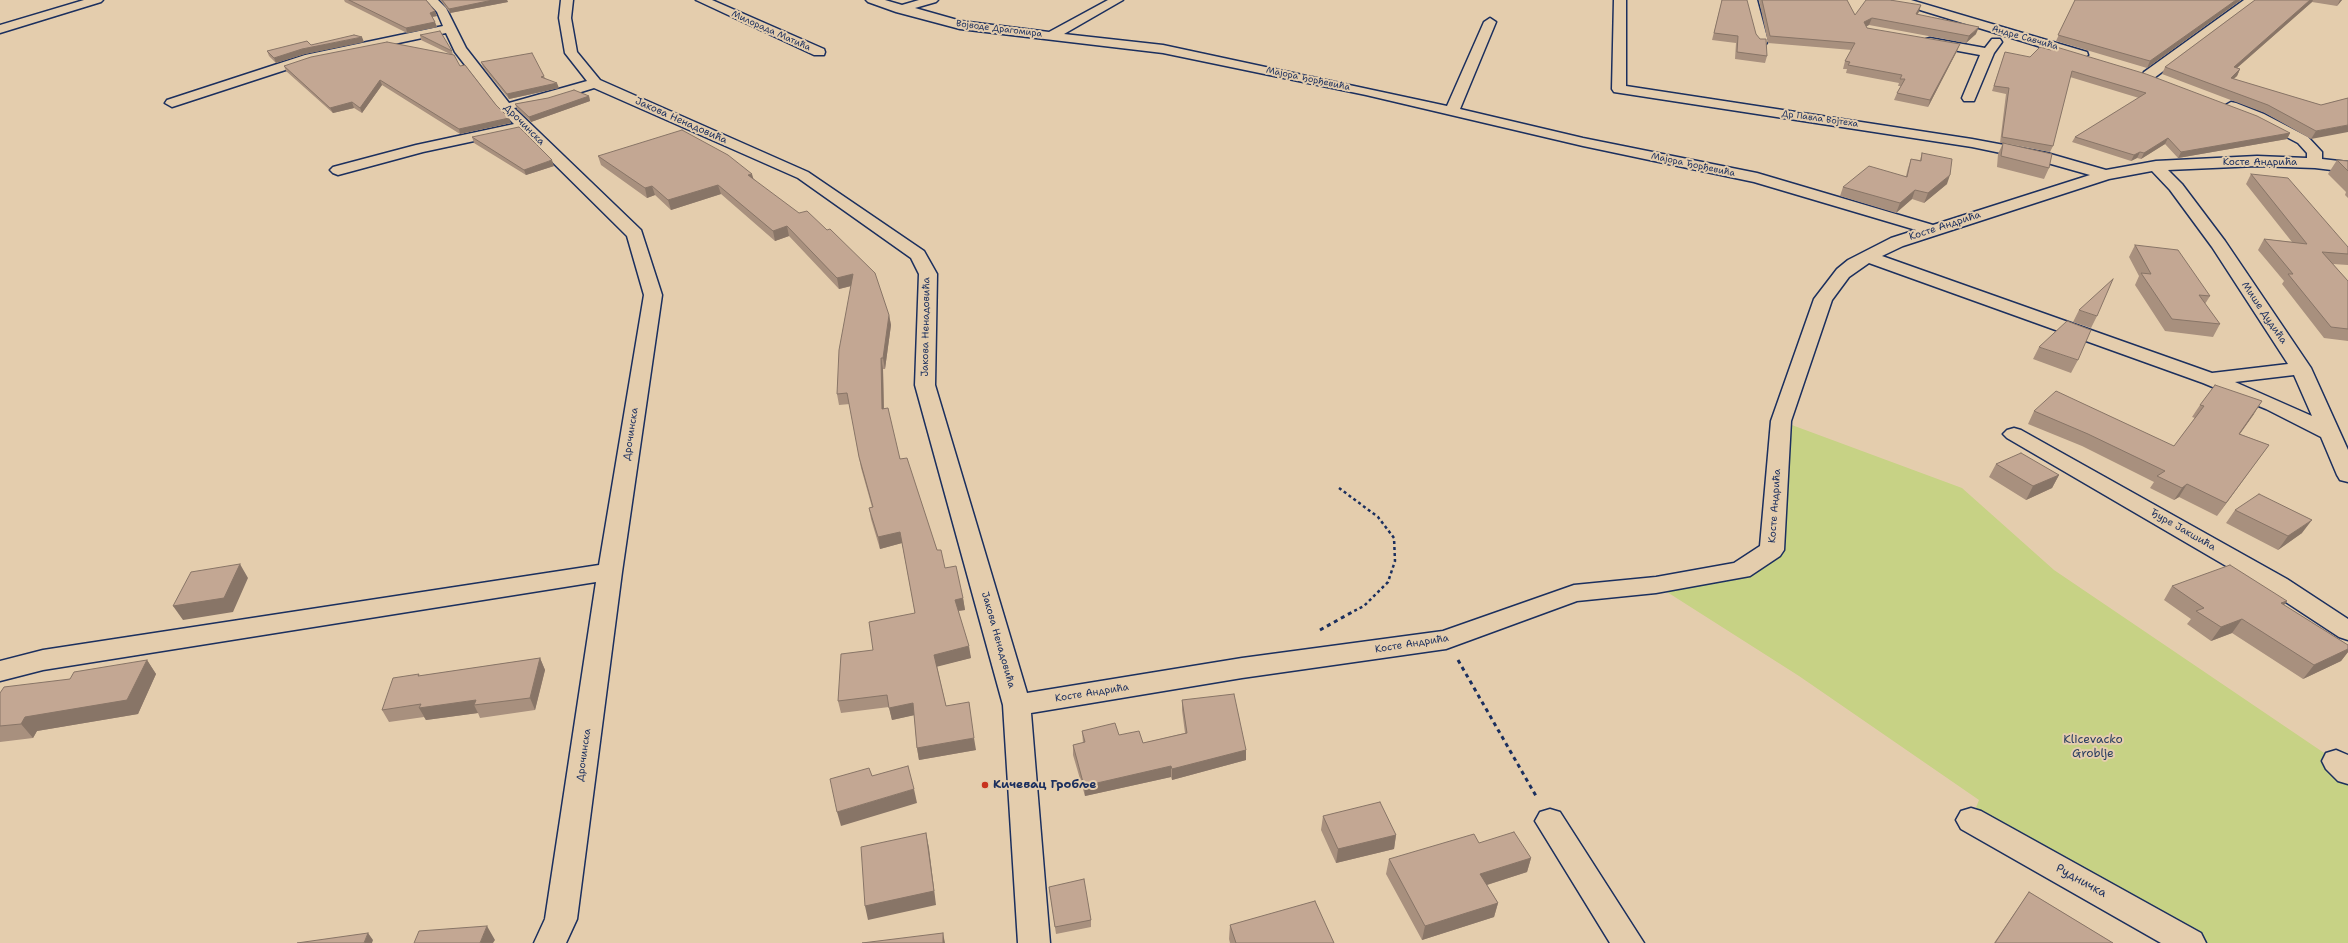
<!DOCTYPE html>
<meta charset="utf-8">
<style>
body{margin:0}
canvas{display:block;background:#e4cdad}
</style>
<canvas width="2348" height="943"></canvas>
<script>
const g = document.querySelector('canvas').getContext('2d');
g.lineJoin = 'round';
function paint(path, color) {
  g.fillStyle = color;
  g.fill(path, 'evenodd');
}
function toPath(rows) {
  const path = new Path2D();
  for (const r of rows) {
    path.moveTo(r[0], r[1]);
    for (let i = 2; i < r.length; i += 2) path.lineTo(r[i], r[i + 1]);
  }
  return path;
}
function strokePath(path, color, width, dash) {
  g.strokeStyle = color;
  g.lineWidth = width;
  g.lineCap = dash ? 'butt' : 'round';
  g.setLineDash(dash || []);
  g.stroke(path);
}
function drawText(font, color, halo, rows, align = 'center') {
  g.font = font + ' "Shantell Sans",sans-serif';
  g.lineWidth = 4;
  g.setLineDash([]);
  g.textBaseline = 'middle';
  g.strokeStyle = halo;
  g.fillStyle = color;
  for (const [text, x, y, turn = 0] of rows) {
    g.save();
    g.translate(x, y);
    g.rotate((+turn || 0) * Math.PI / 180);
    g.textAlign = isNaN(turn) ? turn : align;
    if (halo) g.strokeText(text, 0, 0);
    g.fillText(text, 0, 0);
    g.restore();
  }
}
const green = toPath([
 [1781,421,1962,488,2054,570,2336,761,2348,773,2348,943,2190,943,1971,820,1979,800,1799,676,1656,585,1741,570,1772,550]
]);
const pathFar1 = toPath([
 [1339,488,1378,517,1394,538,1395,561,1388,582,1364,606,1352,612]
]);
const path = toPath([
 [1320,630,1354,611],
 [1458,660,1536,796]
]);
const minor = toPath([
 [84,0,103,0,101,2,0,33,0,25,84,0],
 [426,0,438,0,446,8,466,48,509,103,587,81,565,53,559,18,561,0,573,0,571,18,577,52,600,80,808,172,924,251,937,274,935,385,1027,693,1242,658,1443,631,1574,585,1656,577,1734,563,1760,546,1771,421,1814,299,1837,269,1848,260,1891,238,1916,230,1754,182,1583,146,1366,95,1163,53,960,29,896,12,868,2,866,0,885,0,902,5,919,0,938,0,936,2,915,8,961,21,1049,32,1108,0,1123,0,1064,34,1163,45,1447,106,1484,22,1490,18,1496,22,1460,109,1583,138,1757,173,1933,225,2090,175,2044,162,1972,147,1614,92,1612,89,1614,0,1626,0,1626,86,1972,139,2047,153,2106,170,2156,161,2257,156,2307,158,2307,153,2298,143,2254,120,2226,109,2224,106,2231,102,2236,103,2264,114,2308,137,2322,152,2322,159,2348,162,2348,172,2315,168,2257,166,2168,170,2182,184,2225,241,2311,368,2348,450,2348,482,2340,480,2337,475,2321,437,2266,409,2203,383,1869,263,1849,277,1832,300,1791,421,1784,550,1780,556,1750,576,1656,593,1577,601,1446,649,1242,678,1031,713,1050,943,1018,943,1003,705,915,385,919,274,911,258,798,178,594,88,549,102,514,108,641,230,662,295,622,572,577,919,566,943,534,943,545,919,596,582,43,670,0,681,0,661,43,650,599,565,644,295,627,236,521,131,423,152,338,175,333,173,330,170,333,167,416,145,514,124,499,109,455,52,446,33,313,61,172,107,165,103,167,100,305,55,443,26,437,12,426,0],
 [2152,171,2170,190,2212,247,2288,364,2212,373,1882,256,1903,246,2109,179,2152,171],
 [2294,375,2312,416,2235,382,2294,375],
 [696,0,712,0,824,49,825,52,824,55,814,55,696,0],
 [1745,0,1757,0,1768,41,1766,44,1758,44,1756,41,1745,0],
 [1892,0,1911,0,2087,52,2088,55,2082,59,2077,58,1894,2,1892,0],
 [2244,0,2258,0,2154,78,2144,78,2142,75,2144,72,2244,0],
 [1930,38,1985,48,1992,39,2000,39,2002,42,1994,53,1974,101,1964,101,1962,98,1980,55,1926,45,1924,42,1926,39,1930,38],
 [2014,428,2021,430,2287,579,2348,619,2348,640,2339,637,2269,591,2007,438,2003,434,2007,430,2014,428],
 [2336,750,2348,755,2348,784,2338,781,2326,769,2322,761,2326,753,2336,750],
 [1971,808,1981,811,2201,933,2206,943,2161,943,1961,829,1956,820,1961,811,1971,808],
 [1550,809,1560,812,1644,943,1610,943,1535,821,1540,812,1550,809]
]);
const wall = toPath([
 [344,0,426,0,437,16,432,17,437,27,407,33,345,2],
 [440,0,507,0,508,2,450,13],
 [1722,0,1756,34,1767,56,1765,63,1735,59,1736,43,1712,40],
 [1759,0,1847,0,1855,15,1921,5,1917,14,1976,34,1966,43,1869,25,1866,26,1867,28,1957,51,1928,107,1894,100,1897,93,1901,86,1898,86,1899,83,1846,73,1847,69,1843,69,1845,61,1852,50,1768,43],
 [2075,0,2241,0,2147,68,2056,41],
 [2255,0,2342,0,2337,6,2312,2,2237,68,2240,69,2237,76,2233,79,2321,105,2348,98,2311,139,2265,113,2162,74,2165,67],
 [420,35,452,51,453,55,460,66,496,105,511,123,460,134,382,85,362,113,354,108,333,113,286,71,284,66,450,54,421,40],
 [364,42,305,54,276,63,269,56,267,51,311,45],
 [2005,52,2290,133,2287,139,2178,158,2165,144,2141,159,2137,158,2131,161,2072,142,2075,137,2139,98,2070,77,2053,146,2050,152,2004,143,2049,168,2044,179,1997,167,1998,154,2003,143,2000,143,2006,94,1992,91],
 [481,62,544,76,545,78,559,88,509,99,483,67],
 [589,96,590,101,531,122,517,109,515,104,548,98],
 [472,137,554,166,526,175,474,143],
 [1922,153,1947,184,1924,203,1912,199,1896,213,1840,196,1843,187,1906,176,1908,168,1911,159,1920,160],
 [598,156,754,179,889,315,891,325,885,369,883,369,884,409,900,459,937,550,945,568,963,598,965,610,958,611,971,658,937,666,946,706,976,750,919,760,917,748,914,715,892,720,889,707,841,713,838,701,873,650,915,613,902,543,880,549,871,519,869,508,872,507,861,468,850,404,839,405,837,394,851,286,839,289,789,236,775,241,721,194,671,210,655,195,647,198,601,165],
 [2337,160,2348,161,2348,198,2345,195,2346,192,2328,174],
 [2251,174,2348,247,2348,265,2333,264,2348,281,2348,341,2324,338,2282,284,2284,281,2258,250,2264,239,2292,242,2246,184],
 [2135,245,2210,296,2205,304,2220,324,2213,337,2165,331,2135,285,2139,276,2129,257],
 [2079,310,2097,316,2091,328,2073,322],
 [2039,347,2078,360,2071,373,2033,359],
 [2200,405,2254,414,2240,434,2269,445,2260,457,2217,516,2179,497,2174,500,2150,488,2154,482,2082,446,2028,424,2034,411,2174,446,2195,418,2192,417],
 [1996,464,2059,475,2052,488,2026,500,1989,477],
 [2235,510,2302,533,2278,550,2226,523],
 [2172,586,2284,605,2348,645,2348,652,2341,661,2303,679,2232,633,2211,641,2187,624,2191,619,2164,600],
 [540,658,545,670,535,710,480,718,478,713,426,720,424,717,389,722,382,710,419,674,419,676],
 [147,660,156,674,138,714,37,731,33,738,0,742,0,693,70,679],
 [1182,700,1246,750,1246,760,1172,780,1171,777,1085,796,1073,755,1073,745,1083,743,1082,731,1119,735,1143,743,1185,733,1182,710],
 [1323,816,1396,835,1394,849,1336,863,1321,830],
 [1479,843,1531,858,1527,872,1487,885,1498,903,1494,917,1422,940,1386,874,1389,859],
 [1049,887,1091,920,1091,927,1056,934],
 [2029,892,2113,943,1994,943],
 [1230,925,1334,943,1230,943,1229,939]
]);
const shadedWall = toPath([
 [493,0,507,0,508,2,450,13,449,9],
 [2236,0,2241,0,2147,68,2150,61],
 [2310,0,2313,0,2312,2,2230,74,2234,67],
 [2340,0,2342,0,2337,6],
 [1921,5,1919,12,1914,20,1916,14],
 [435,11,437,16,431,17,430,13],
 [1872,18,1869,25,1862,29,1864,22],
 [435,22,437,27,407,33,406,28],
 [1979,27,1976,34,1966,43,1969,36],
 [362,37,364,42,305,54,276,63,274,58,302,49],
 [1960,44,1957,51,1928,107,1930,100],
 [2240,69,2237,76,2227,85,2231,78],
 [380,80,382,85,362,113,360,108],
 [557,83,559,88,509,99,507,94],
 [589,96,590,101,531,122,529,117],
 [352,102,354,108,333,113,330,108],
 [509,118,511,123,460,134,459,129],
 [2348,125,2348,132,2311,139,2316,131],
 [2290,133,2287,139,2178,158,2181,152],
 [2168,138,2165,144,2141,159,2144,153],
 [2140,152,2137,158,2131,161,2134,155],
 [552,160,554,166,526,175,524,170],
 [752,174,755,184,748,175],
 [1950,175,1947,184,1924,203,1928,193],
 [718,185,721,194,671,210,668,200],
 [652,186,655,195,647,198,645,188],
 [1915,190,1912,199,1896,213,1900,203],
 [787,226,789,236,775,241,773,231],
 [853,274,855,285,839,289,837,278],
 [889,315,891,325,885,369,883,358],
 [881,358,883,369,884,420,882,409],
 [2262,401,2254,414,2231,446,2239,434],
 [2269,445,2260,457,2217,516,2226,503],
 [2059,475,2052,488,2026,500,2033,486],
 [2187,484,2179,497,2174,500,2182,488],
 [2312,520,2302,533,2278,550,2288,536],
 [900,532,902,543,880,549,878,537],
 [240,564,248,578,233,612,183,620,173,606],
 [963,598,965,610,957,611,955,600],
 [2287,601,2277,615,2281,603],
 [2242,619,2232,633,2211,641,2221,627],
 [969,646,971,658,936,667,934,655],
 [2348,649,2348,652,2341,661,2303,679,2314,665],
 [540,658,545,670,535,710,530,698],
 [147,660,156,674,138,714,37,731,33,738,21,724,25,717],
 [476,700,474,705,478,713,426,720,419,708],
 [913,703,915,715,892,720,889,708],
 [974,738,976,750,919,760,917,748],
 [1246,750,1246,760,1172,780,1172,769],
 [1171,766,1171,777,1085,796,1084,786],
 [914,789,917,803,841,826,837,812],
 [926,833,929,848,936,905,868,920,865,906],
 [1396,835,1394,849,1336,863,1338,849],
 [1531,858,1527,872,1477,888,1480,874],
 [1498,903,1494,917,1422,940,1425,926],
 [487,926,495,940,493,943,480,943],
 [368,933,373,940,372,943,364,943],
 [943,933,945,943,943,943]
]);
const building = toPath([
 [349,0,426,0,435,11,430,13,435,22,406,28,349,0],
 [442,0,493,0,449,9,442,0],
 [1722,0,1747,0,1756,34,1760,39,1766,39,1767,56,1737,52,1738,36,1714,33,1722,0],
 [1762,0,1847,0,1855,15,1866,0,1890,0,1921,5,1916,14,1979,27,1969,36,1872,18,1864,22,1867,28,1960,44,1930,100,1897,93,1905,79,1900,79,1902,75,1848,65,1850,62,1845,61,1855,43,1770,36,1762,0],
 [2075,0,2236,0,2150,61,2058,35,2075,0],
 [2255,0,2310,0,2234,67,2240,69,2231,78,2321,105,2348,98,2348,125,2316,131,2268,105,2165,67,2255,0],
 [440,31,452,51,420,35,440,31],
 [354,35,362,37,302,49,274,58,267,51,307,41,311,45,354,35],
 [387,42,454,55,460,66,465,65,496,105,509,118,459,129,380,80,360,108,352,102,330,108,284,66,311,57,387,42],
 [2053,46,2146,74,2257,116,2290,133,2181,152,2168,138,2144,153,2140,152,2134,155,2075,137,2146,93,2072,71,2053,146,2002,137,2009,88,1994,86,2005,52,2030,57,2040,47,2051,50,2053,46],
 [532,53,544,76,541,77,557,83,507,94,481,62,532,53],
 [574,90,589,96,529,117,515,104,548,98,574,90],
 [519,127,552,160,524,170,472,137,519,127],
 [682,130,728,155,752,174,748,175,799,213,807,211,827,230,830,229,875,273,889,315,883,358,881,358,882,409,888,408,900,459,907,458,937,550,941,550,945,568,956,566,963,598,955,600,969,646,934,655,946,706,969,702,974,738,917,748,913,703,889,708,887,695,838,701,841,654,873,650,869,622,915,613,900,532,878,537,869,508,873,507,859,457,847,393,837,394,839,350,853,274,837,278,787,226,773,231,718,185,668,200,652,186,645,188,598,156,682,130],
 [2003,143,2052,154,2049,168,2001,156,2003,143],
 [1922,153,1952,159,1950,175,1928,193,1915,190,1900,203,1843,187,1869,166,1907,177,1911,159,1921,161,1922,153],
 [2337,160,2348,161,2348,171,2337,160],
 [2251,174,2288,178,2348,247,2348,254,2322,252,2348,281,2348,329,2331,327,2288,274,2293,274,2264,239,2307,244,2251,174],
 [2135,245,2178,250,2210,296,2199,295,2220,324,2172,319,2141,273,2151,274,2135,245],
 [2113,279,2097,316,2079,310,2113,279],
 [2067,321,2091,330,2078,360,2039,347,2067,321],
 [2215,385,2262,401,2239,434,2269,445,2226,503,2187,484,2182,488,2157,476,2165,471,2088,434,2034,411,2056,391,2174,446,2204,406,2200,405,2215,385],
 [2021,453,2059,475,2033,486,1996,464,2021,453],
 [2259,494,2312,520,2288,536,2235,510,2259,494],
 [240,564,224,598,173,606,191,572,240,564],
 [2230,565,2287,601,2281,603,2348,645,2348,649,2314,665,2242,619,2221,627,2196,611,2204,608,2172,586,2230,565],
 [540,658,530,698,474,705,476,700,419,708,421,704,382,710,393,678,419,674,418,676,540,658],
 [147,660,127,700,25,717,21,724,0,726,0,693,4,687,70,679,74,672,147,660],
 [1234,694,1246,750,1172,769,1171,766,1084,786,1073,745,1085,742,1082,731,1115,723,1119,735,1139,731,1143,743,1187,733,1182,700,1234,694],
 [908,766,914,789,837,812,830,779,869,768,872,776,908,766],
 [1380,802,1396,835,1338,849,1323,816,1380,802],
 [1514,832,1531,858,1480,874,1498,903,1425,926,1389,859,1474,834,1479,843,1514,832],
 [926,833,934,891,865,906,861,847,926,833],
 [1084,879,1091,920,1055,927,1049,887,1084,879],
 [2029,892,2113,943,1995,943,2029,892],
 [1315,901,1334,943,1236,943,1230,925,1315,901],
 [487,926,480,943,414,943,419,931,487,926],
 [368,933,364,943,297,943,368,933],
 [943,933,943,943,862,943,943,933]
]);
const markers = [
 [985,785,4,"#c8321e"]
];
const farStreetnames = [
 ["Војводе Драгомира",999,29,7],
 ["Милорада Матића",771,31,24],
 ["Андре Савчића",2025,38,16],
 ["Мајора Ђорђевића",1308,79,12],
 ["Др Павла Војтеха",1820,119,8],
 ["Мајора Ђорђевића",1693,165,12]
];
const streetNames = [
 ["Јакова Ненадовића",681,121,24],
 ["Дрочинска",524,125,45],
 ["Косте Андрића",2260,162],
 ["Косте Андрића",1945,226,-18],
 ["Мише Дудића",2264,313,56],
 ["Јакова Ненадовића",926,327,-89],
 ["Дрочинска",631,434,-81],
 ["Косте Андрића",1775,506,-86],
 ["Ђуре Јакшића",2183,530,30],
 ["Јакова Ненадовића",998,640,74],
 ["Косте Андрића",1412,644,-9],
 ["Косте Андрића",1092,693,-9],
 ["Дрочинска",584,755,-82]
];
const nearParknames = [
 ["Klicevacko",2093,740],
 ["Groblje",2093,754]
];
const nearPoinames = [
 ["Кичевац Гробље",993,785]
];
const nearStreetnames = [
 ["Рудничка",2081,881,29]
];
paint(green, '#c7d285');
strokePath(minor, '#1b2f5e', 3);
strokePath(pathFar1, '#1b2f5e', 2.5, [3, 3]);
strokePath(path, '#1b2f5e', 3, [4, 4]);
paint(minor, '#e4cdad');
paint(wall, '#a8907e');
paint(shadedWall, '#887567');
paint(building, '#c3a793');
strokePath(building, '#887567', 1);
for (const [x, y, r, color] of markers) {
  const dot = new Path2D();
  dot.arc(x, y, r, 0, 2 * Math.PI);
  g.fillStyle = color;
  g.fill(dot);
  strokePath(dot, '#e4cdad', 1.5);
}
drawText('9px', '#1b2f5e', '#e4cdad', farStreetnames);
drawText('10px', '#1b2f5e', '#e4cdad', streetNames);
drawText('12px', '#2c3f62', '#e4cdad', nearParknames);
drawText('bold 12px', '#1b2f5e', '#e4cdad', nearPoinames, 'left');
drawText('12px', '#1b2f5e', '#e4cdad', nearStreetnames);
</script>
